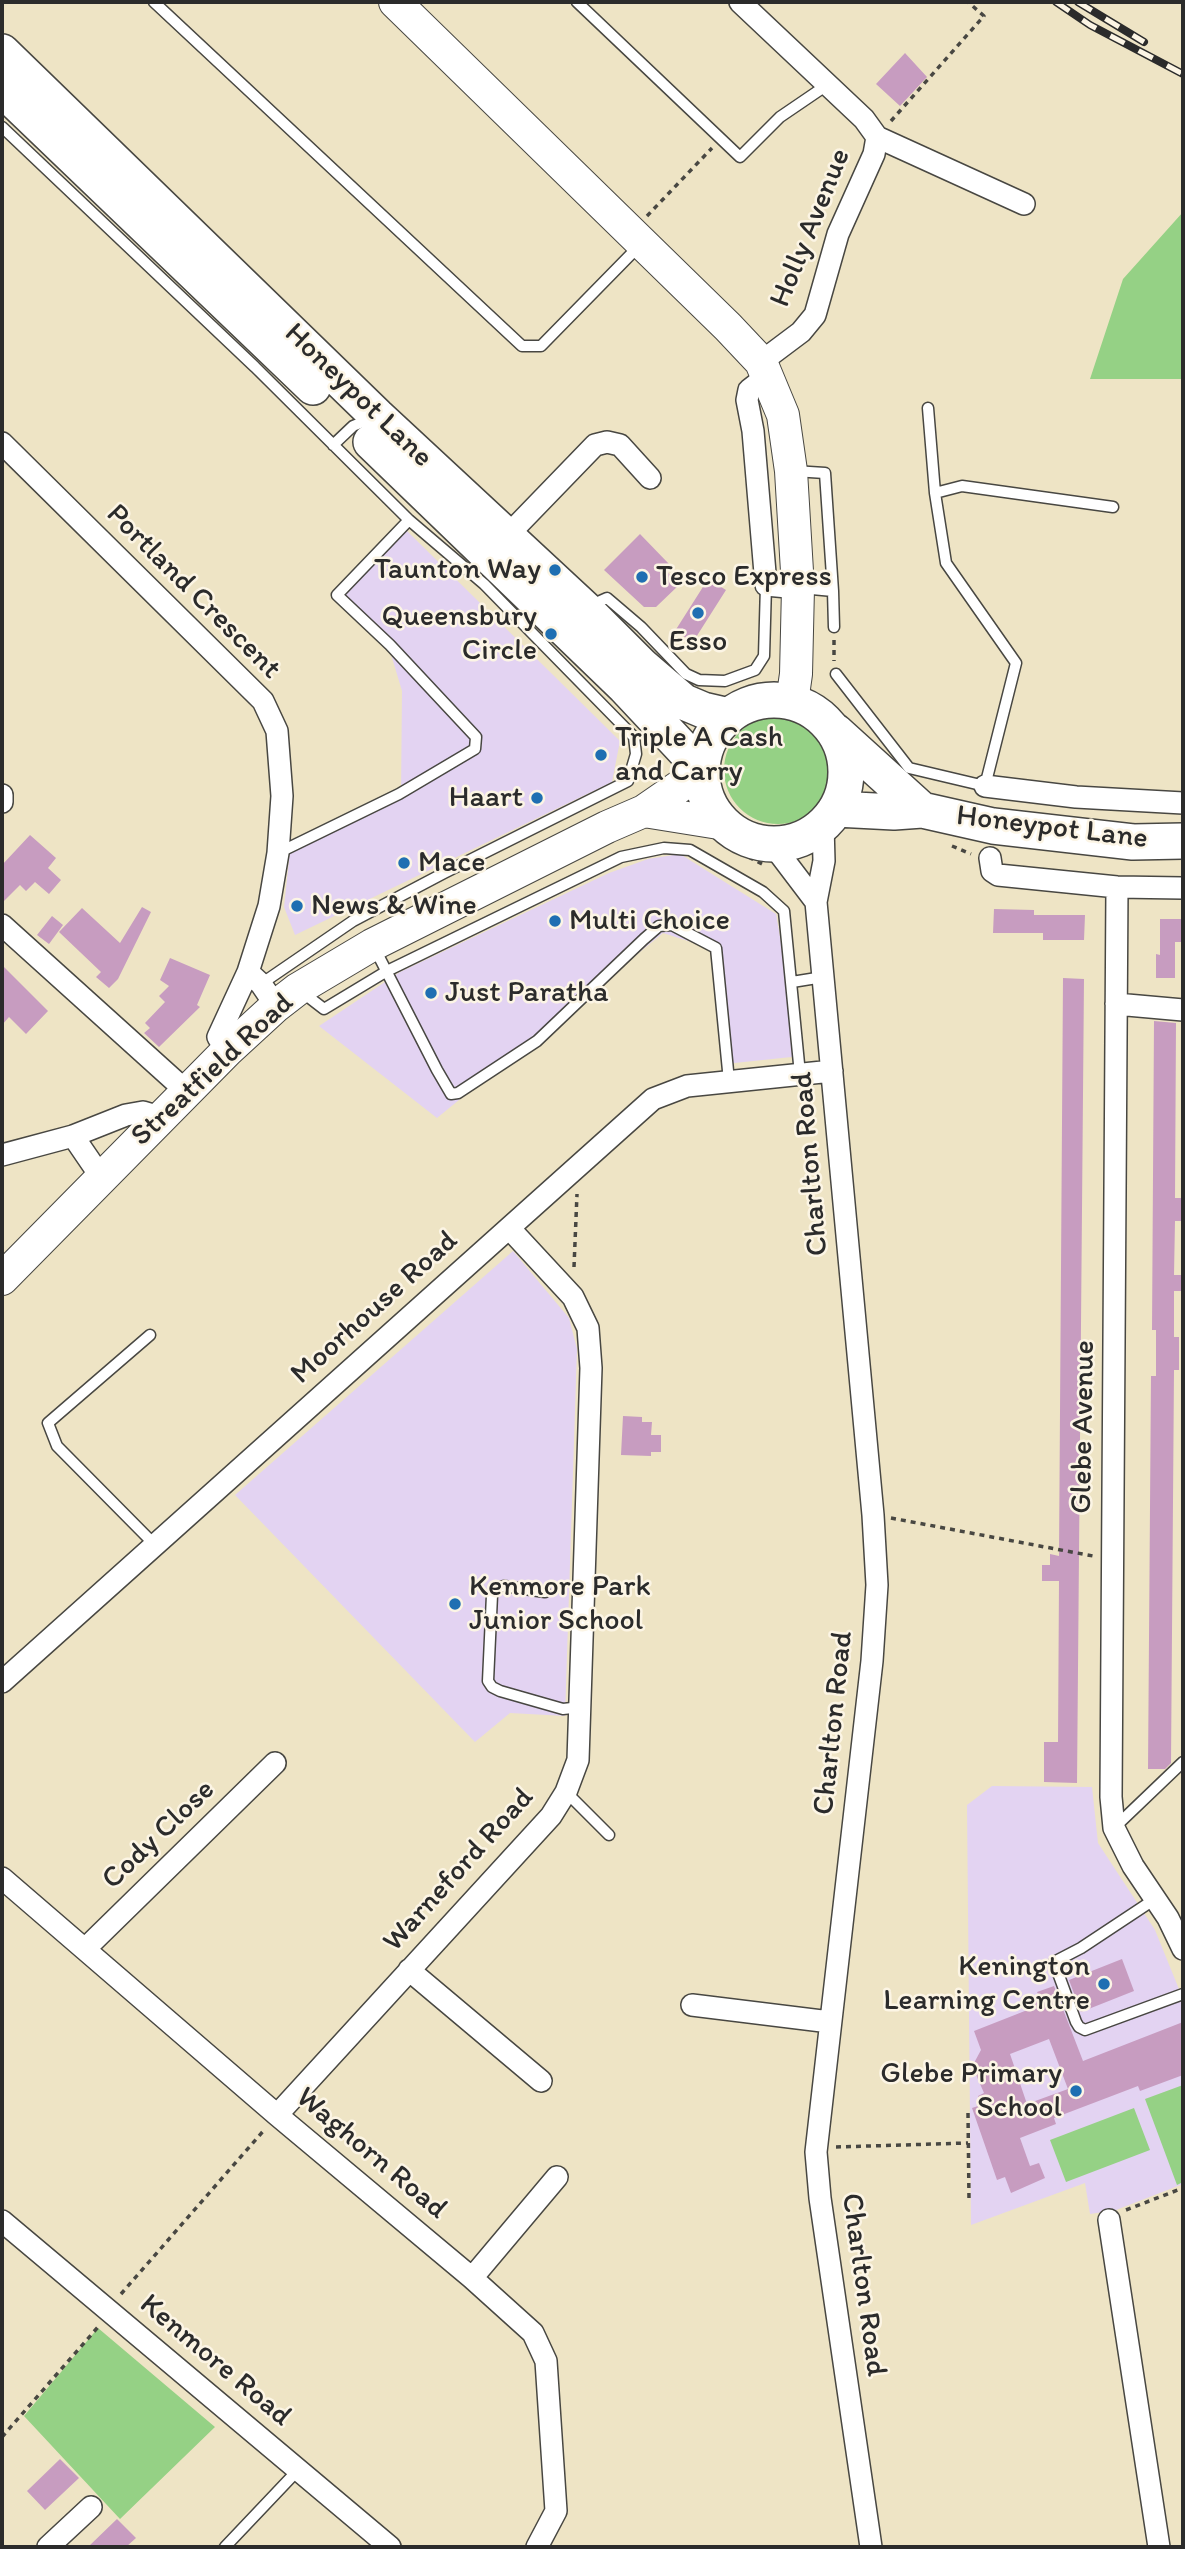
<!DOCTYPE html>
<style>
body{margin:0}
#map{position:relative;width:1185px;height:2549px;overflow:hidden;background:#eee4c5;font-family:Itim,sans-serif}
canvas{display:block}
.frame{position:absolute;inset:0;border:4px solid #2b2b2b;pointer-events:none}
</style>
<div id="map">
<canvas width="1185" height="2549"></canvas>
<div class="frame"></div>
</div>
<script>
const g = document.querySelector('canvas').getContext('2d');
g.lineJoin = 'round';
function paint(path, color) {
  g.fillStyle = color;
  g.fill(path, 'evenodd');
}
function toPath(rows) {
  const path = new Path2D();
  for (const r of rows) {
    if (r.length === 3) {
      path.moveTo(r[0] + r[2], r[1]);
      path.arc(r[0], r[1], r[2], 0, 2 * Math.PI);
      continue;
    }
    path.moveTo(r[0], r[1]);
    for (let i = 2; i < r.length; i += 2) path.lineTo(r[i], r[i + 1]);
  }
  return path;
}
function strokePath(path, color, width, dash) {
  g.strokeStyle = color;
  g.lineWidth = width;
  g.lineCap = dash ? 'butt' : 'round';
  g.setLineDash(dash || []);
  g.stroke(path);
}
function drawText(font, color, halo, rows, align = 'center') {
  g.font = font + ' Itim,sans-serif';
  g.lineWidth = 5;
  g.setLineDash([]);
  g.textBaseline = 'middle';
  g.strokeStyle = halo;
  g.fillStyle = color;
  for (const [text, x, y, turn = 0] of rows) {
    g.save();
    g.translate(x, y);
    g.rotate((+turn || 0) * Math.PI / 180);
    g.textAlign = isNaN(turn) ? turn : align;
    if (halo) g.strokeText(text, 0, 0);
    g.fillText(text, 0, 0);
    g.restore();
  }
}
const built = toPath([
 [405,529,620,741,612,782,295,935,284,907,290,851,401,795,402,691,390,651,342,594],
 [680,854,776,914,801,1056,725,1064,713,949,663,933,437,1118,319,1026,400,972,609,873,648,859],
 [513,1251,569,1318,577,1349,565,1716,510,1713,475,1742,235,1495],
 [992,1786,1092,1787,1098,1843,1155,1930,1183,1999,1183,2184,1116,2210,1090,2214,1085,2183,971,2225,967,1805]
]);
const green = toPath([
 [1183,212,1183,379,1090,379,1123,279],
 [778,770,54],
 [1183,2085,1183,2182,1177,2185,1145,2099],
 [1134,2108,1150,2150,1066,2182,1050,2140],
 [98,2328,215,2427,120,2519,24,2416]
]);
const building = toPath([
 [905,53,927,77,900,106,876,84],
 [640,534,669,564,664,568,679,585,656,607,644,607,604,570],
 [708,579,726,590,693,642,675,631],
 [30,835,56,858,48,868,61,880,49,894,35,882,26,891,20,885,2,903,2,865],
 [142,907,151,912,118,979,109,988,96,977,101,972,59,932,82,908,120,943],
 [994,909,1034,910,1034,915,1085,915,1084,940,1043,940,1043,933,993,933],
 [52,916,63,925,49,944,37,935],
 [1160,919,1183,919,1183,942,1175,942,1175,978,1156,978,1156,954,1160,955],
 [170,958,210,975,197,1005,200,1007,159,1047,144,1033,150,1028,145,1023,165,1002,159,996,169,986,160,980],
 [2,965,48,1011,26,1034,9,1017,2,1025],
 [1063,978,1084,979,1077,1783,1044,1782,1044,1742,1058,1742,1059,1581,1042,1581,1042,1565,1050,1565,1050,1554,1059,1556],
 [1154,1021,1176,1023,1175,1198,1183,1198,1183,1221,1175,1221,1174,1275,1183,1275,1183,1291,1174,1291,1174,1337,1179,1337,1179,1370,1174,1370,1171,1763,1165,1769,1148,1769,1151,1376,1156,1376,1156,1330,1152,1330],
 [623,1416,642,1417,642,1422,652,1422,651,1435,661,1435,661,1452,651,1452,651,1456,621,1455],
 [1122,1959,1134,1991,1081,2012,1069,1980],
 [1054,1986,1083,2061,1183,2022,1183,2075,1140,2091,1138,2086,1054,2118,1056,2124,1020,2138,1030,2166,1039,2163,1045,2178,1011,2193,1005,2177,997,2180,972,2108,981,2105,978,2096,984,2093,974,2070,974,2063,981,2050,974,2031,1035,2007,1032,1999,1039,1996,1037,1992],
 [1049,2039,1068,2089,1027,2104,1010,2054],
 [60,2459,79,2478,45,2510,27,2491],
 [117,2519,136,2538,126,2547,88,2547]
]);
const path = toPath([
 [891,121,984,16,968,2],
 [647,216,712,148],
 [834,640,834,661],
 [952,846,971,854],
 [731,848,762,864],
 [574,1267,577,1194],
 [891,1518,1093,1556],
 [968,2113,969,2199],
 [836,2147,968,2143],
 [1126,2210,1183,2188],
 [121,2294,265,2129],
 [2,2437,98,2327]
]);
const lane = toPath([
 [154,2,522,346,541,346,641,244],
 [577,2,740,157,780,117,827,85],
 [2,127,255,367,409,520,484,584,634,737,636,754,628,781,444,873,353,921,261,984],
 [333,445,353,426,370,419],
 [794,471,825,473,833,591,834,627],
 [935,493,962,486,1113,507],
 [801,588,833,591],
 [589,606,607,598,641,627,686,674,699,680,725,681,755,670,764,656,766,585],
 [836,674,909,768,985,786,1016,663,946,563,935,493,928,408],
 [278,853,399,794,475,749,476,737,390,645,337,595,409,520],
 [374,947,437,1070,451,1094,458,1093,537,1041,644,939,659,926,672,925,716,948,729,1081],
 [792,982,823,977],
 [302,992,324,1009,387,971,621,857,664,848,690,850,763,892,784,911,800,1074],
 [150,1335,48,1423,57,1446,155,1545],
 [545,1592,504,1586,496,1588,492,1595,488,1681,492,1687,500,1691,563,1709,581,1707],
 [566,1792,609,1835],
 [1114,1828,1183,1762],
 [1155,1899,1081,1948,1054,1962,1076,2022,1079,2027,1085,2030,1183,1994],
 [225,2547,298,2470]
]);
const street = toPath([
 [740,2,864,119,877,137],
 [877,137,1024,204],
 [761,362,801,332,815,315,838,234,874,154,877,137],
 [767,376,749,390,747,400,753,431,766,585,798,588],
 [2,443,263,701,277,731,282,796,278,853,269,906,248,972,218,1037,227,1051],
 [507,536,595,445,607,442,620,445,650,478],
 [985,786,1076,797,1183,803],
 [2,795,2,802],
 [823,825,824,861,816,902,873,1515,877,1585,872,1661,816,2152,820,2198,871,2547],
 [772,844,816,902],
 [990,858,992,871,998,875,1117,887,1183,888],
 [1117,887,1111,1797,1114,1828,1133,1866,1168,1918,1183,1949],
 [2,925,186,1091],
 [248,972,261,984,276,1006],
 [1116,1004,1183,1010],
 [73,1136,101,1177],
 [2,1155,73,1136,126,1115,143,1112,160,1117],
 [2,1682,653,1099,687,1086,832,1071],
 [2,1878,277,2115,472,2278,533,2333,546,2361,556,2511,537,2547],
 [85,1949,275,1763],
 [409,1970,541,2081],
 [692,2005,830,2022],
 [277,2115,551,1816,566,1792,578,1760,591,1368,588,1328,573,1297,509,1228],
 [1109,2220,1159,2547],
 [2,2221,390,2547],
 [472,2278,557,2177],
 [48,2547,91,2507]
]);
const secondary = toPath([
 [395,2,728,327,761,362,783,415,791,471,798,588,796,674,792,702],
 [644,811,725,824],
 [2,1279,227,1051,276,1006,298,989,372,945,607,827,644,811,702,771]
]);
const primary = toPath([
 [2,52,377,416,585,609,642,666,684,702,703,710,729,716],
 [2,89,313,387],
 [371,442,625,687,702,769],
 [774,772,72],
 [836,732,922,810],
 [836,809,894,812,922,810,993,826,1133,842,1183,841]
]);
const rail = toPath([
 [1056,2,1090,25,1183,74],
 [1078,2,1144,42]
]);
const markers = [
 [555,570,7,"#1f6fb2"],
 [642,577,7,"#1f6fb2"],
 [698,613,7,"#1f6fb2"],
 [551,634,7,"#1f6fb2"],
 [601,755,7,"#1f6fb2"],
 [537,798,7,"#1f6fb2"],
 [404,863,7,"#1f6fb2"],
 [297,906,7,"#1f6fb2"],
 [555,921,7,"#1f6fb2"],
 [431,993,7,"#1f6fb2"],
 [455,1604,7,"#1f6fb2"],
 [1104,1984,7,"#1f6fb2"],
 [1076,2091,7,"#1f6fb2"]
];
const streetNames = [
 ["Holly Avenue",811,228,-68],
 ["Honeypot Lane",358,396,44],
 ["Portland Crescent",193,592,45],
 ["Honeypot Lane",1052,828,7],
 ["Streatfield Road",213,1070,-43],
 ["Charlton Road",811,1164,-95],
 ["Moorhouse Road",375,1308,-42],
 ["Glebe Avenue",1084,1427,-89],
 ["Charlton Road",834,1723,-84],
 ["Cody Close",159,1835,-44],
 ["Warneford Road",459,1870,-48],
 ["Waghorn Road",371,2154,40],
 ["Charlton Road",863,2285,82],
 ["Kenmore Road",215,2361,40]
];
const poiNames = [
 ["Taunton Way",541,570,"right"],
 ["Tesco Express",656,577],
 ["Queensbury",537,617,"right"],
 ["Circle",537,651,"right"],
 ["Esso",698,642,"center"],
 ["Triple A Cash",615,738],
 ["and Carry",615,772],
 ["Haart",523,798,"right"],
 ["Mace",418,863],
 ["News & Wine",311,906],
 ["Multi Choice",569,921],
 ["Just Paratha",445,993],
 ["Kenmore Park",469,1587],
 ["Junior School",469,1621],
 ["Kenington",1090,1967,"right"],
 ["Learning Centre",1090,2001,"right"],
 ["Glebe Primary",1062,2074,"right"],
 ["School",1062,2108,"right"]
];
paint(built, '#e3d3f2');
paint(green, '#95d185');
paint(building, '#c79cc0');
strokePath(lane, '#484742', 13);
strokePath(street, '#484742', 24);
strokePath(secondary, '#484742', 34);
strokePath(primary, '#484742', 38);
strokePath(path, '#484742', 3.5, [5, 5]);
strokePath(lane, '#fff', 10);
strokePath(street, '#fff', 21);
strokePath(secondary, '#fff', 32);
strokePath(primary, '#fff', 35);
strokePath(rail, '#2b2b2b', 8);
strokePath(rail, '#fcf5e5', 5, [16]);
for (const [x, y, r, color] of markers) {
  const dot = new Path2D();
  dot.arc(x, y, r, 0, 2 * Math.PI);
  g.fillStyle = color;
  g.fill(dot);
  strokePath(dot, '#fcf5e5', 2.5);
}
drawText('30px', '#2b2b2b', '#fcf5e5', streetNames);
drawText('30px', '#2b2b2b', '#fcf5e5', poiNames, 'left');
</script>
